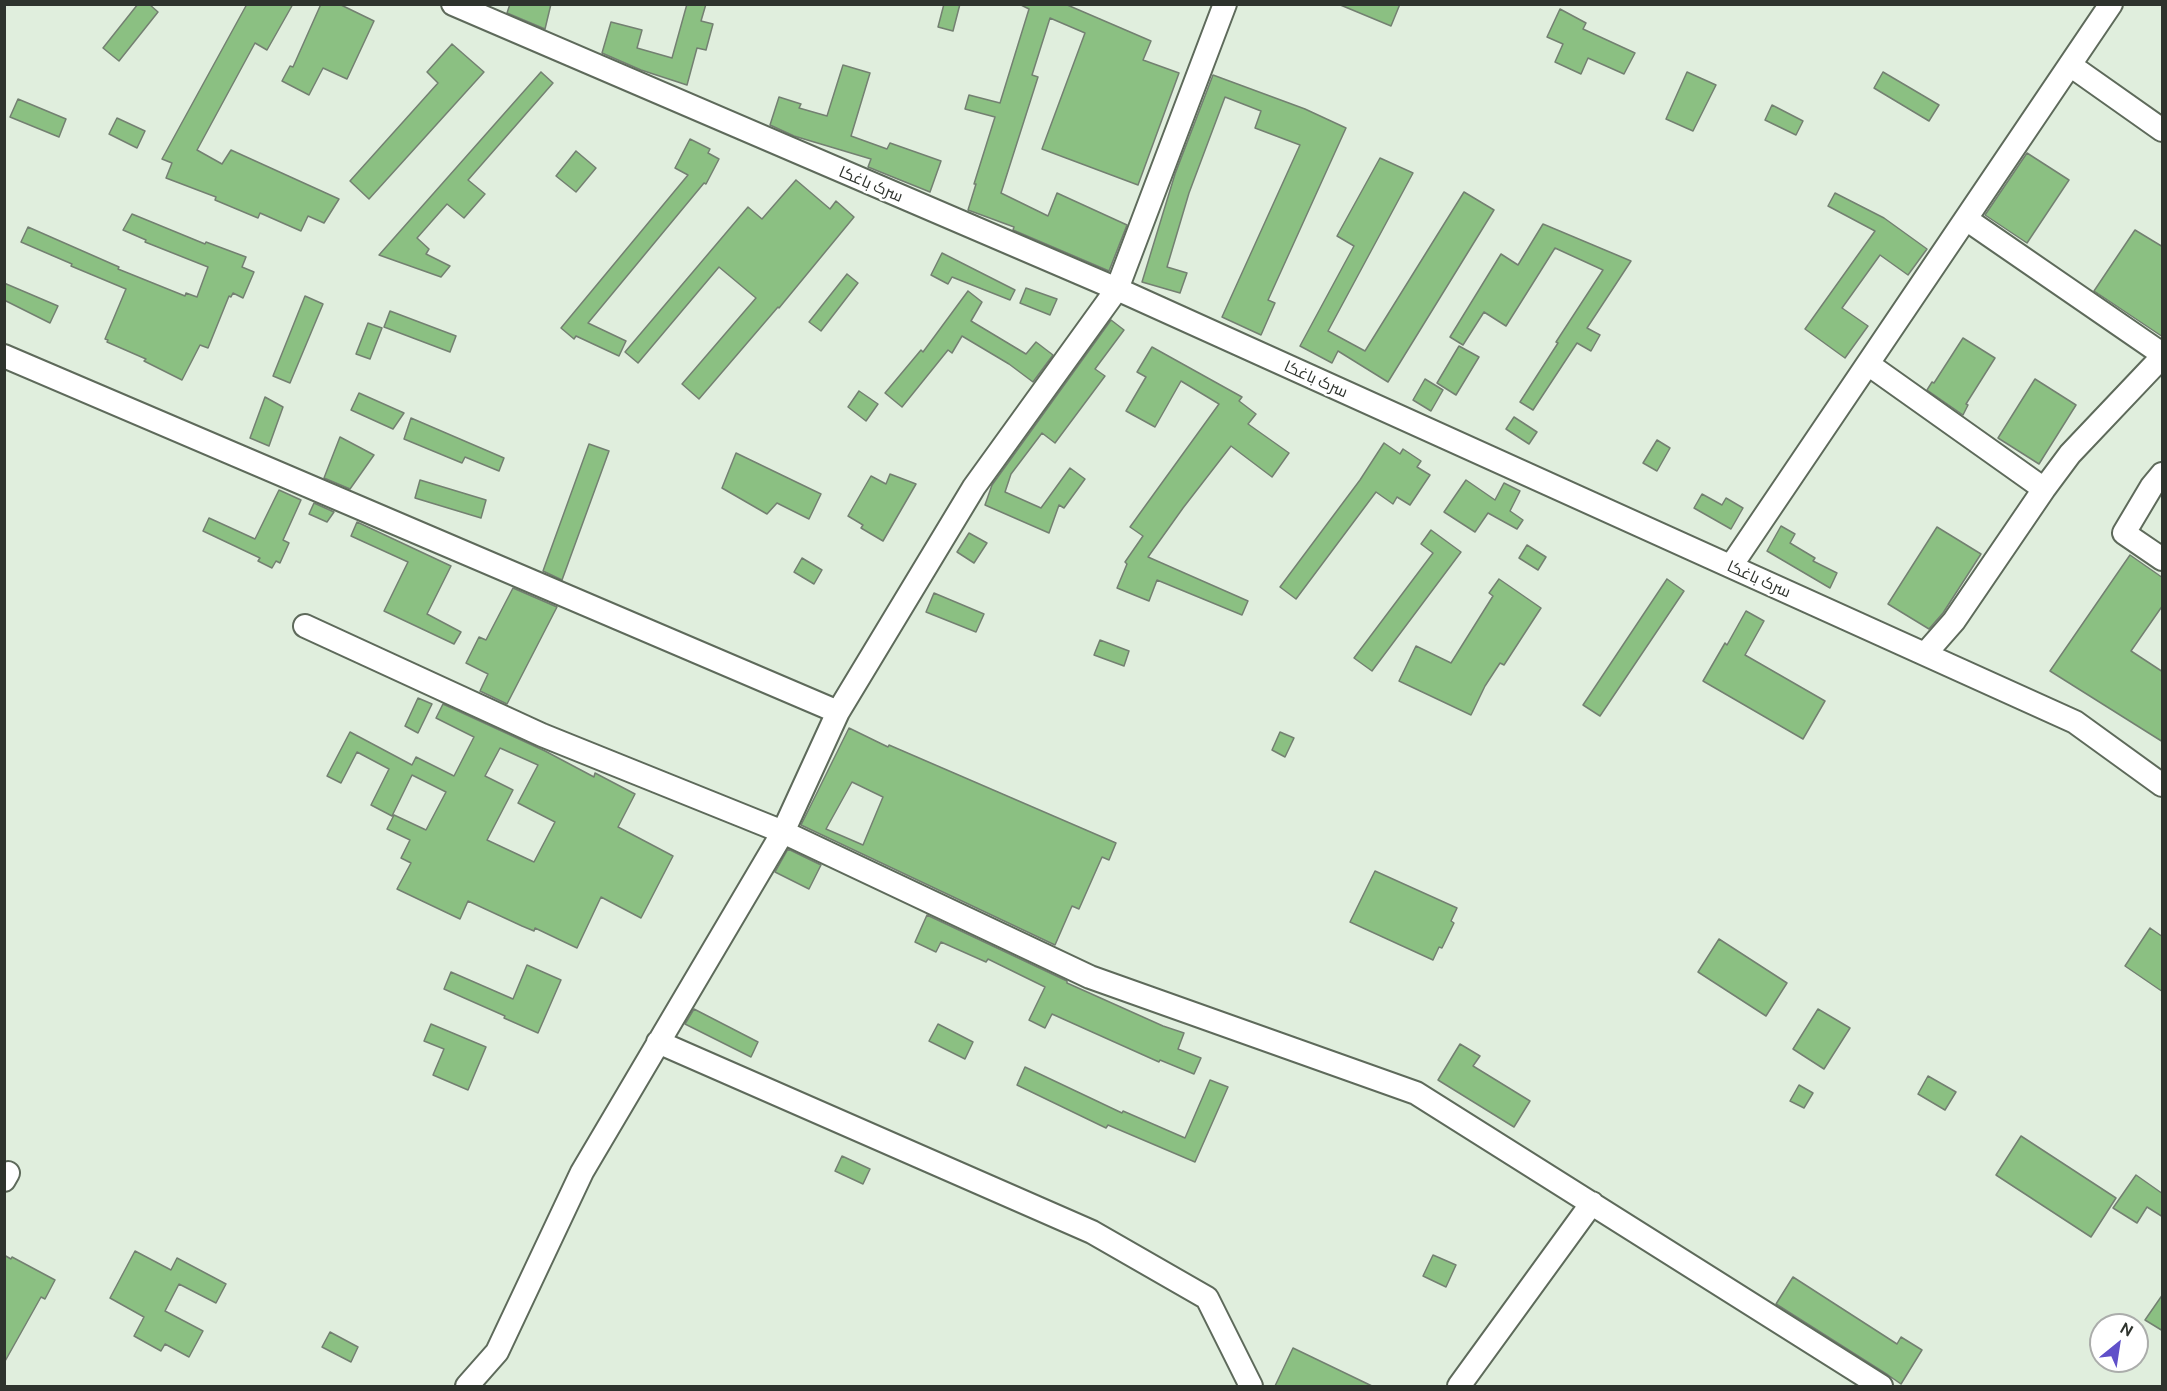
<!DOCTYPE html>
<meta charset="utf-8">
<style>
body{margin:0}
#map{position:relative;width:2167px;height:1391px;overflow:hidden;background:#e0eedd;font-family:Ubuntu,sans-serif}
canvas{display:block}
.frame{position:absolute;inset:0;border:6px solid #2e332d;pointer-events:none}
.north{position:absolute;left:2089px;top:1313px;width:60px;height:60px;box-sizing:border-box;background:#fff;border:2px solid #abadab;border-radius:50%;rotate:30deg;font-size:16px;font-weight:700;line-height:24px;text-align:center;color:#2e332d}
.north::after{content:'';display:block;margin:auto;width:21px;height:27px;background:#6050c9;clip-path:polygon(50% 0,100% 100%,50% 72%,0 100%)}
</style>
<div id="map">
<canvas width="2167" height="1391"></canvas>
<div class="frame"></div>
<div class="north">N</div>
</div>
<script>
const g = document.querySelector('canvas').getContext('2d');
g.lineJoin = 'round';
function paint(path, color) {
  g.fillStyle = color;
  g.fill(path, 'evenodd');
}
function toPath(rows) {
  const path = new Path2D();
  for (const r of rows) {
    path.moveTo(r[0], r[1]);
    for (let i = 2; i < r.length; i += 2) path.lineTo(r[i], r[i + 1]);
  }
  return path;
}
function strokePath(path, color, width, dash) {
  g.strokeStyle = color;
  g.lineWidth = width;
  g.lineCap = dash ? 'butt' : 'round';
  g.setLineDash(dash || []);
  g.stroke(path);
}
function drawText(font, color, halo, rows, align = 'center') {
  g.font = font + ' Ubuntu,Cairo,sans-serif';
  g.lineWidth = 5;
  g.setLineDash([]);
  g.textBaseline = 'middle';
  g.strokeStyle = halo;
  g.fillStyle = color;
  for (const [text, x, y, turn = 0] of rows) {
    g.save();
    g.translate(x, y);
    g.rotate((+turn || 0) * Math.PI / 180);
    g.textAlign = isNaN(turn) ? turn : align;
    if (halo) g.strokeText(text, 0, 0);
    g.fillText(text, 0, 0);
    g.restore();
  }
}
const building = toPath([
 [138,4,149,4,158,12,119,61,103,48,138,4],
 [247,4,293,4,267,50,255,43,197,150,222,164,231,150,339,199,324,223,308,216,301,231,260,213,258,218,215,200,216,197,166,178,172,163,162,159,247,4],
 [321,4,339,4,374,21,347,79,323,68,309,95,282,81,290,66,293,67,321,4],
 [510,4,551,4,545,29,507,13,510,4],
 [687,4,706,4,701,21,713,24,706,50,697,48,687,85,641,70,602,53,611,22,642,30,637,48,672,58,687,4],
 [944,4,960,4,953,31,938,27,944,4],
 [1019,4,1065,4,1151,41,1143,60,1179,73,1138,185,1042,149,1085,33,1050,18,1032,75,1038,77,1001,193,1048,216,1057,193,1127,225,1109,271,1013,230,1014,227,968,210,976,184,974,184,995,117,965,109,969,95,1000,103,1029,9,1019,4],
 [1338,4,1400,4,1391,26,1338,4],
 [1560,9,1586,23,1583,29,1635,53,1624,74,1588,58,1581,74,1555,62,1563,44,1547,37,1560,9],
 [452,44,484,72,369,199,350,181,438,83,427,72,452,44],
 [843,65,870,73,851,136,887,149,890,143,941,161,930,192,868,167,871,159,794,136,770,125,779,97,801,104,799,108,827,116,843,65],
 [541,72,553,83,468,180,485,194,464,218,447,204,417,238,429,249,426,254,450,266,441,277,379,255,541,72],
 [1687,72,1716,85,1693,131,1666,119,1687,72],
 [1883,72,1939,105,1929,121,1874,88,1883,72],
 [1213,75,1305,109,1346,128,1268,300,1275,303,1261,335,1222,317,1300,145,1255,128,1261,111,1225,97,1189,193,1167,267,1187,273,1180,293,1142,282,1175,174,1213,75],
 [18,99,66,119,59,137,10,117,18,99],
 [1772,105,1803,121,1796,135,1765,120,1772,105],
 [117,118,145,131,137,148,109,134,117,118],
 [690,139,710,149,708,153,719,159,706,184,704,183,588,323,626,341,619,356,576,336,574,339,561,328,688,175,675,168,690,139],
 [576,151,596,168,576,192,556,176,576,151],
 [2027,153,2069,180,2027,243,1985,215,2027,153],
 [1380,158,1413,173,1328,331,1365,351,1464,192,1494,210,1388,382,1338,351,1332,363,1300,346,1354,246,1337,236,1380,158],
 [796,180,830,209,836,201,854,217,779,308,778,307,699,399,682,384,756,298,719,267,638,363,625,352,748,207,762,219,796,180],
 [1835,193,1884,218,1927,249,1908,275,1880,255,1842,308,1868,326,1845,358,1805,329,1875,231,1828,206,1835,193],
 [132,214,205,244,206,242,246,257,242,267,254,272,243,298,233,293,231,297,229,296,208,348,200,345,182,380,144,361,146,359,107,342,108,340,105,339,126,289,71,266,72,264,21,242,28,227,119,267,118,269,185,296,186,293,197,297,208,267,145,242,146,240,123,230,132,214],
 [1543,224,1631,261,1587,328,1600,335,1591,351,1577,343,1533,410,1520,402,1558,343,1556,342,1603,270,1555,248,1506,326,1484,312,1463,345,1450,337,1501,254,1518,265,1543,224],
 [2135,230,2163,247,2163,337,2094,291,2135,230],
 [942,253,1015,290,1010,300,952,277,948,284,931,275,942,253],
 [847,274,858,283,821,331,809,322,847,274],
 [4,283,58,306,50,323,4,300,4,283],
 [1026,288,1057,299,1050,315,1020,303,1026,288],
 [968,291,982,302,971,321,1026,354,1036,342,1053,355,1033,382,1009,364,962,336,952,353,948,350,902,407,885,393,921,350,923,352,968,291],
 [305,296,323,304,290,383,273,376,305,296],
 [390,311,456,336,450,352,384,327,390,311],
 [1111,320,1124,330,1095,369,1105,376,1055,443,1042,433,1011,474,1005,492,1041,508,1070,468,1085,479,1064,508,1059,505,1049,533,985,505,992,485,1111,320],
 [368,323,382,328,370,359,356,354,368,323],
 [1963,338,1995,358,1966,404,1968,405,1963,415,1927,390,1932,382,1934,383,1963,338],
 [1459,346,1479,357,1456,395,1437,383,1459,346],
 [1152,347,1242,397,1239,401,1256,414,1248,424,1289,453,1272,477,1231,446,1183,508,1148,557,1248,601,1242,615,1157,580,1149,601,1117,588,1127,564,1125,562,1143,536,1130,527,1219,404,1181,381,1155,427,1126,411,1146,377,1137,372,1152,347],
 [1425,379,1443,390,1431,411,1413,400,1425,379],
 [2035,379,2076,405,2039,464,1998,438,2035,379],
 [859,391,878,404,866,421,848,407,859,391],
 [359,393,404,413,393,429,351,410,359,393],
 [265,397,283,407,269,446,250,438,265,397],
 [1514,417,1537,432,1529,444,1506,429,1514,417],
 [411,418,504,458,499,471,465,457,462,463,404,439,411,418],
 [340,437,374,455,350,489,324,478,340,437],
 [1657,440,1670,448,1657,471,1643,463,1657,440],
 [1384,443,1400,454,1403,449,1421,461,1417,467,1430,475,1410,505,1397,497,1393,504,1376,492,1296,599,1280,587,1360,480,1384,443],
 [589,444,609,451,562,580,543,571,589,444],
 [736,453,821,494,809,519,777,503,767,514,722,488,736,453],
 [890,474,916,484,883,541,861,528,863,525,848,516,871,476,886,484,890,474],
 [420,480,486,500,481,518,415,498,420,480],
 [1466,480,1495,500,1504,483,1520,491,1510,511,1523,520,1517,529,1488,513,1475,532,1444,512,1466,480],
 [279,490,301,500,283,540,289,543,280,563,276,561,272,568,258,561,260,558,203,531,209,518,255,539,279,490],
 [1702,494,1722,505,1726,498,1743,508,1731,529,1694,508,1702,494],
 [314,503,334,512,327,522,309,514,314,503],
 [357,522,451,566,427,614,461,632,454,644,384,611,408,562,351,536,357,522],
 [1781,526,1795,534,1790,543,1815,558,1813,561,1837,573,1830,588,1767,551,1781,526],
 [1937,527,1981,554,1943,613,1929,629,1888,604,1937,527],
 [1431,530,1461,552,1372,671,1354,658,1433,553,1421,544,1431,530],
 [969,533,987,543,974,563,957,552,969,533],
 [1527,545,1546,557,1538,570,1519,558,1527,545],
 [2130,555,2163,578,2163,605,2131,651,2163,672,2163,742,2050,671,2130,555],
 [802,558,822,570,814,584,794,572,802,558],
 [1499,579,1541,608,1504,665,1500,663,1485,686,1471,715,1399,681,1416,646,1451,663,1493,596,1489,593,1499,579],
 [1667,579,1684,591,1600,716,1583,705,1667,579],
 [513,588,557,607,507,704,480,691,488,674,466,663,479,637,486,640,513,588],
 [934,593,984,614,976,632,926,612,934,593],
 [1746,611,1764,621,1745,655,1825,701,1803,739,1703,681,1725,643,1727,645,1746,611],
 [1100,640,1129,651,1124,666,1094,655,1100,640],
 [418,698,432,704,418,733,405,726,418,698],
 [443,704,545,751,594,777,595,773,635,794,618,827,673,856,641,918,601,897,577,948,535,928,534,931,522,926,468,901,460,919,397,889,411,863,401,858,410,840,387,829,394,815,426,830,446,792,412,775,392,816,371,805,389,769,357,752,341,783,327,776,350,732,412,765,416,757,454,776,474,737,436,718,443,704],
 [500,748,538,765,518,803,555,822,534,862,487,840,513,790,485,776,500,748],
 [849,728,888,747,889,745,1116,843,1109,860,1102,857,1079,909,1072,906,1055,945,801,825,849,728],
 [852,782,883,797,863,845,826,829,852,782],
 [1280,732,1294,738,1285,757,1272,750,1280,732],
 [788,849,821,865,809,889,775,872,788,849],
 [1375,871,1457,908,1451,921,1454,923,1442,948,1439,947,1433,960,1350,922,1375,871],
 [927,915,1067,981,1067,983,1163,1026,1184,1033,1178,1049,1201,1058,1194,1074,1160,1060,1159,1062,1052,1014,1045,1028,1029,1020,1045,987,988,959,986,962,941,942,936,952,915,942,927,915],
 [2150,928,2163,937,2163,992,2125,966,2150,928],
 [1719,939,1787,983,1766,1016,1698,972,1719,939],
 [527,965,561,980,538,1033,504,1018,505,1016,444,989,451,972,513,999,527,965],
 [694,1009,758,1042,751,1057,685,1024,694,1009],
 [1818,1009,1850,1028,1824,1069,1793,1049,1818,1009],
 [431,1024,486,1047,468,1090,433,1075,444,1049,424,1041,431,1024],
 [938,1024,973,1042,965,1059,929,1041,938,1024],
 [1460,1044,1480,1056,1473,1066,1530,1101,1514,1127,1438,1080,1460,1044],
 [1025,1067,1122,1113,1123,1111,1185,1138,1210,1080,1228,1087,1195,1162,1108,1125,1106,1128,1017,1085,1025,1067],
 [1928,1076,1956,1092,1945,1110,1918,1094,1928,1076],
 [1799,1085,1813,1093,1804,1108,1790,1101,1799,1085],
 [2021,1136,2116,1198,2091,1237,1996,1175,2021,1136],
 [842,1156,870,1169,863,1184,835,1171,842,1156],
 [2136,1175,2163,1194,2163,1217,2147,1207,2137,1223,2113,1208,2136,1175],
 [135,1251,171,1270,177,1258,226,1284,216,1303,179,1284,165,1311,203,1331,189,1357,165,1344,161,1351,134,1336,144,1317,110,1298,135,1251],
 [4,1255,11,1259,12,1257,55,1280,45,1299,41,1297,4,1363,4,1255],
 [1433,1255,1456,1265,1446,1287,1423,1276,1433,1255],
 [1793,1277,1897,1344,1901,1337,1922,1350,1901,1384,1888,1375,1776,1304,1793,1277],
 [2163,1294,2163,1331,2145,1320,2163,1294],
 [330,1332,358,1347,351,1362,322,1347,330,1332],
 [1293,1348,1372,1386,1275,1386,1293,1348]
]);
const minor = toPath([
 [453,4,1117,289,2075,722,2162,785],
 [2070,65,2162,130],
 [1966,219,2162,354],
 [4,356,838,712],
 [1868,364,2044,489],
 [2162,474,2152,486,2124,533,2162,559],
 [1731,566,2111,4],
 [305,626,542,735,783,832,1090,977,1416,1093,1881,1386],
 [1925,654,1954,621,2044,489,2070,454,2162,357],
 [658,1042,1092,1232,1207,1298,1251,1386],
 [4,1180,8,1173],
 [467,1386,497,1352,582,1172,783,832,838,712,974,487,1117,289,1225,4],
 [1459,1386,1592,1203]
]);
const streetNames = [
 ["سرک باغکا",871,184,23],
 ["سرک باغکا",1316,379,24],
 ["سرک باغکا",1759,579,24]
];
paint(building, '#8bc082');
strokePath(building, '#738071', 1.5);
strokePath(minor, '#5e6a5b', 26);
strokePath(minor, '#fff', 22);
drawText('16px', '#2e332d', '#fff', streetNames);
</script>
